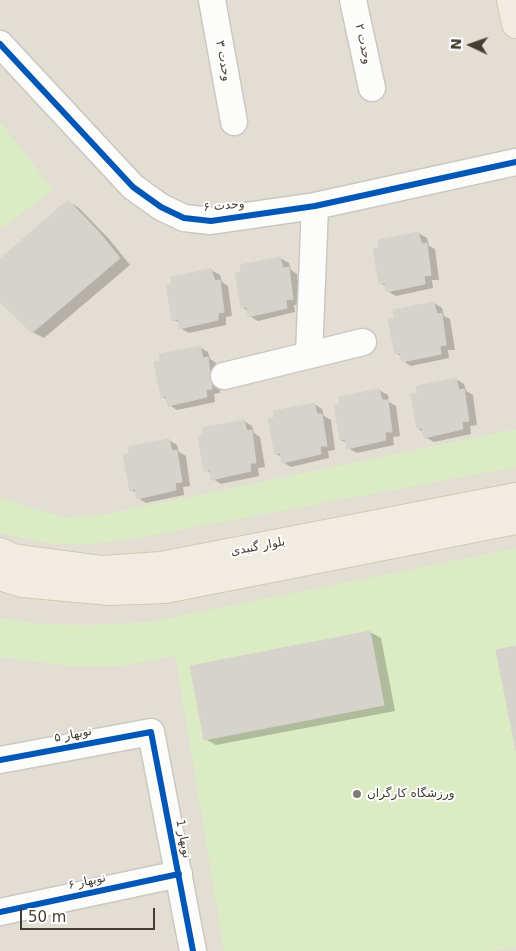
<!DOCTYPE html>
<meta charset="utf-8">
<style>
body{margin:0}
#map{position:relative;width:516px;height:951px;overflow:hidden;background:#eeece6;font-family:"DejaVu Sans",sans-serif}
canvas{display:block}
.north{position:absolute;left:446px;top:20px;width:50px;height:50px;-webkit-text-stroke:4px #fff;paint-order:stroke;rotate:273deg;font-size:14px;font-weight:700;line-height:20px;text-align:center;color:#443d32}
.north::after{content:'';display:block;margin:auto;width:18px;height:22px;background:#443d32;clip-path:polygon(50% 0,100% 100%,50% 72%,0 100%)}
.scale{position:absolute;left:20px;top:908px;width:135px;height:22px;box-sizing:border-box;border:2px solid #443d32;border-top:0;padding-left:6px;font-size:15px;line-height:18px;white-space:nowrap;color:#443d32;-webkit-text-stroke:4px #fff;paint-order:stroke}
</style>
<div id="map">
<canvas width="516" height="951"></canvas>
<div class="north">N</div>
<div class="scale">50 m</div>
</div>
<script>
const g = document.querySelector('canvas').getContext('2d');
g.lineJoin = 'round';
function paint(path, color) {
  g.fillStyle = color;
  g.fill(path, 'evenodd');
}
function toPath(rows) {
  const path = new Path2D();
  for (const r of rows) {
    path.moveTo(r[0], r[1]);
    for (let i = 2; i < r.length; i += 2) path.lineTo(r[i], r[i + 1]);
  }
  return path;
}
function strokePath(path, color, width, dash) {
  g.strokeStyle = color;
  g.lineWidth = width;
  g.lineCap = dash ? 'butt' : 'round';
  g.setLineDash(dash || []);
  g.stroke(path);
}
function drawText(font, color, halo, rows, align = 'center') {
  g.font = font + ' "DejaVu Sans","Noto Sans Arabic",sans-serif';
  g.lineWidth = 4;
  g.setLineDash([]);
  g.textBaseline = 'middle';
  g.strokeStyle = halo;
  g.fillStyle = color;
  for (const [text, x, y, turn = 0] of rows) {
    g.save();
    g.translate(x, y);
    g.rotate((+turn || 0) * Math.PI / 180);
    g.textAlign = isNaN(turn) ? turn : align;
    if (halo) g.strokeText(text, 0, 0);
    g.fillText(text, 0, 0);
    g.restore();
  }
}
const residential = toPath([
 [0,0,516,0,516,951,0,951]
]);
const green = toPath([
 [0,122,53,189,3,228,0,224],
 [516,429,516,467,126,540,82,545,48,543,0,533,0,498,66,518,107,514],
 [516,548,516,947,492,951,224,951,175,656,121,666,68,666,0,657,0,618,43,624,89,625,149,622]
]);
const shadow = toPath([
 [68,201,79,208,109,239,130,265,44,338,32,332,0,300,0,261],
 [418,233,427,238,429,246,435,249,439,280,432,280,433,288,396,296,387,291,387,287,380,283,380,249],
 [280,258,289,263,291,270,297,274,301,304,294,305,295,312,258,321,249,316,248,311,242,307],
 [211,270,220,275,222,282,228,286,232,316,226,317,226,325,189,333,180,328,180,323,174,320,174,286],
 [434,303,442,308,444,316,450,319,455,350,448,350,449,358,411,366,403,361,402,357,396,353,396,319],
 [199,347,208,352,210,359,216,363,220,393,214,394,215,402,177,410,169,405,168,400,162,397],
 [456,379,464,384,466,391,473,395,477,425,470,426,471,434,434,442,425,437,424,432,418,429],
 [379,390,388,395,389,402,396,406,400,436,393,437,394,445,357,453,348,448,347,443,341,440],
 [314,404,322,409,324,416,331,420,335,450,328,451,329,458,291,467,283,462,282,457,276,454],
 [244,421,252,426,254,433,260,437,265,467,258,468,259,476,221,484,213,479,212,474,206,470],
 [169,440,177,445,179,452,186,456,190,486,183,487,184,495,146,503,138,498,137,493,131,490],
 [370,632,381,638,395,711,216,745,205,739]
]);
const building = toPath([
 [68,200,98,231,120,258,32,333,0,302,0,259,68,200],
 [418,232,422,244,427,243,431,275,424,276,425,284,386,292,385,283,379,284,373,249,379,248,378,240,418,232],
 [280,257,283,268,289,267,293,299,286,300,287,308,248,317,247,307,241,308,235,273,241,272,240,265,280,257],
 [211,269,215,281,220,280,224,312,218,313,218,320,179,329,178,319,172,321,166,285,172,284,171,277,211,269],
 [434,302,437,314,442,313,446,345,440,346,441,354,402,362,400,353,395,354,388,319,395,318,393,310,434,302],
 [200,346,203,358,208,357,212,389,206,390,207,397,168,406,166,396,161,398,154,362,160,361,159,354,200,346],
 [456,378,459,390,464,389,469,421,462,422,463,429,424,438,422,428,417,429,411,394,417,393,416,386,456,378],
 [379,389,382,400,388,400,392,432,385,432,386,440,347,449,345,439,340,440,334,405,340,404,339,397,379,389],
 [314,403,317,414,322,414,327,446,320,446,321,454,282,463,280,453,275,454,268,419,274,418,274,411,314,403],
 [244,420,247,431,252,430,256,463,250,463,251,471,211,480,210,470,204,471,198,436,204,435,203,428,244,420],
 [169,439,172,451,177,450,182,482,175,483,176,490,137,499,135,489,130,491,123,455,129,454,128,447,169,439],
 [370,631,384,705,204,740,190,666,370,631],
 [516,646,516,751,496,650,516,646]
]);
const minor = toPath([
 [212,0,234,122],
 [353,0,372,88],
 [0,44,133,187,161,207,184,218,211,221,315,206,516,162],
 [309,355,315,206],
 [224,376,363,342],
 [0,760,151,732,193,951],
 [0,912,179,874]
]);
const major = toPath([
 [511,0,516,24],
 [0,552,13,558,102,570,161,566,516,497],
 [0,576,22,583,110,591,165,589,516,520]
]);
const cycleway = toPath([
 [0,44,133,187,161,207,184,218,211,221,315,206,516,162],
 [0,760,151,732,193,951],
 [0,912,179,874]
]);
const markers = [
 [357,794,5,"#807a71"]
];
const streetNames = [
 ["وحدت ۲",363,44,78],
 ["وحدت ۳",223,61,80],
 ["وحدت ۶",224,206,-5],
 ["بلوار گنبدی",258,547,-11],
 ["نوبهار ۵",73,735,-11],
 ["نوبهار 1",183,839,79],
 ["نوبهار ۶",87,882,-12]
];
const poiNames = [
 ["ورزشگاه کارگران",367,794]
];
paint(residential, '#e3ded3');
paint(green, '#dbebc3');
paint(shadow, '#0003');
paint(building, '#d6d3cd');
strokePath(building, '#d7d3cc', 1);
strokePath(minor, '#cbc8c2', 29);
strokePath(major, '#d2c9b2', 30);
strokePath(minor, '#fcfcfb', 26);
strokePath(major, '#f0ece2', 28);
strokePath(cycleway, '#0057b8', 6);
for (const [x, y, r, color] of markers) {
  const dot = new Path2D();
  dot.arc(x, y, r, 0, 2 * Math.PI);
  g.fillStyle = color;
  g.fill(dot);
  strokePath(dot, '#fff', 2);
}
drawText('12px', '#443d32', '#fff', streetNames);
drawText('12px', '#443d32', '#fff', poiNames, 'left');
</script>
